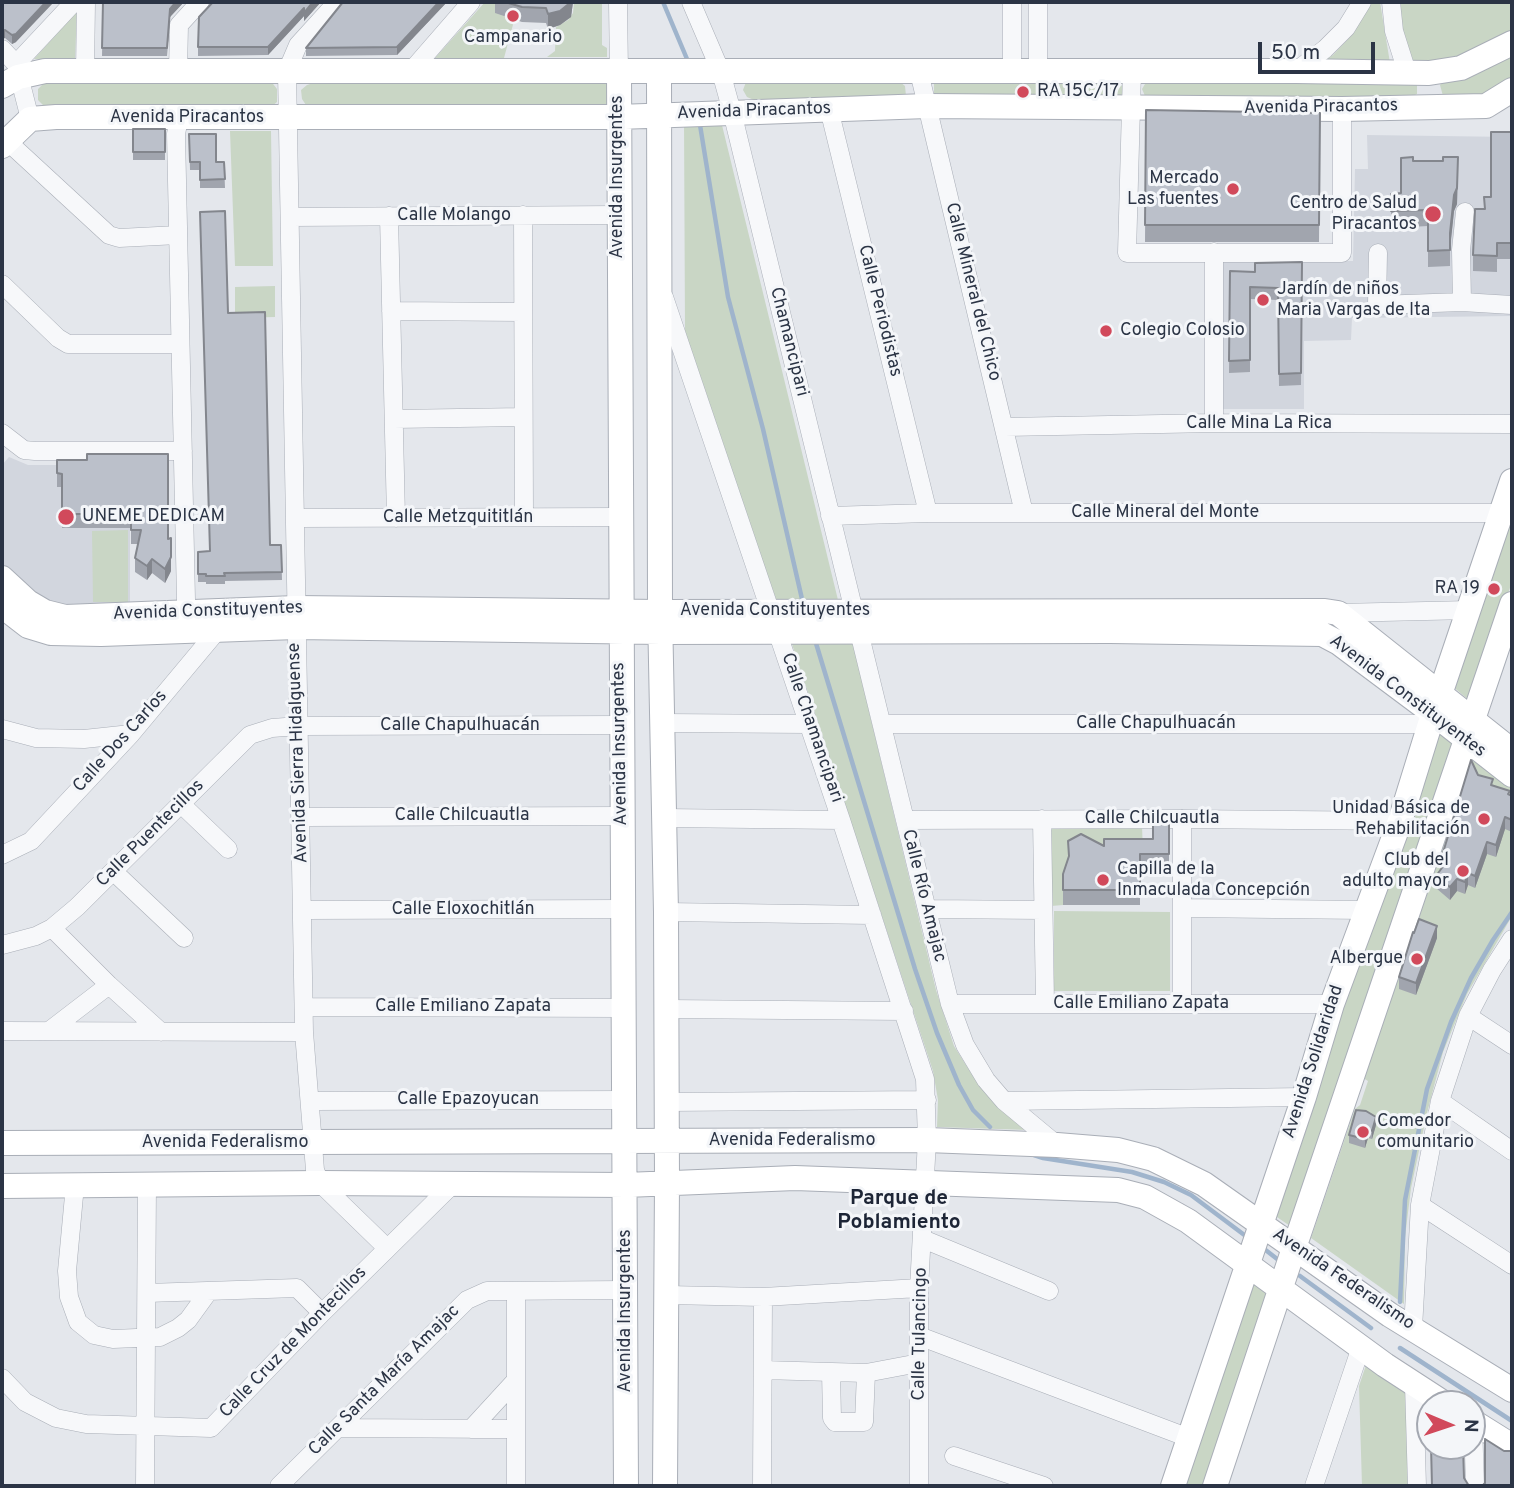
<!DOCTYPE html>
<meta charset="utf-8">
<style>
body{margin:0}
#map{position:relative;width:1514px;height:1488px;overflow:hidden;background:#e4e7ec;font-family:Overpass,sans-serif}
canvas{display:block}
.frame{position:absolute;inset:0;border:4px solid #2b3445;pointer-events:none}
.north{position:absolute;left:1416px;top:1390px;width:70px;height:70px;box-sizing:border-box;background:#f4f6f9;border:2px solid #a4a8b1;border-radius:50%;rotate:92deg;font-size:19px;font-weight:700;line-height:28px;text-align:center;color:#2b3445}
.north::after{content:'';display:block;margin:auto;width:24px;height:32px;background:#d1495b;clip-path:polygon(50% 0,100% 100%,50% 72%,0 100%)}
.scale{position:absolute;left:1258px;top:42px;width:117px;height:32px;box-sizing:border-box;border:4px solid #2b3445;border-top:0;padding-left:9px;font-size:21px;line-height:24px;white-space:nowrap;color:#2b3445;-webkit-text-stroke:5px #f4f6f9;paint-order:stroke}
</style>
<div id="map">
<canvas width="1514" height="1488"></canvas>
<div class="frame"></div>
<div class="north">N</div>
<div class="scale">50 m</div>
</div>
<script>
const g = document.querySelector('canvas').getContext('2d');
g.lineJoin = 'round';
function paint(path, color) {
  g.fillStyle = color;
  g.fill(path, 'evenodd');
}
function toPath(rows) {
  const path = new Path2D();
  for (const r of rows) {
    path.moveTo(r[0], r[1]);
    for (let i = 2; i < r.length; i += 2) path.lineTo(r[i], r[i + 1]);
  }
  return path;
}
function strokePath(path, color, width, dash) {
  g.strokeStyle = color;
  g.lineWidth = width;
  g.lineCap = dash ? 'butt' : 'round';
  g.setLineDash(dash || []);
  g.stroke(path);
}
function drawText(font, color, halo, rows, align = 'center') {
  g.font = font + ' Overpass,sans-serif';
  g.lineWidth = 6;
  g.setLineDash([]);
  g.textBaseline = 'middle';
  g.strokeStyle = halo;
  g.fillStyle = color;
  for (const [text, x, y, turn = 0] of rows) {
    g.save();
    g.translate(x, y);
    g.rotate((+turn || 0) * Math.PI / 180);
    g.textAlign = isNaN(turn) ? turn : align;
    if (halo) g.strokeText(text, 0, 0);
    g.fillText(text, 0, 0);
    g.restore();
  }
}
const built = toPath([
 [1367,135,1512,137,1512,316,1352,318,1351,340,1304,341,1304,409,1222,409,1222,260,1353,261,1355,169,1368,169],
 [9,457,28,465,130,465,130,603,65,604,53,603,38,598,2,568,2,465]
]);
const green = toPath([
 [485,2,522,2,507,16,510,21,514,21,504,58,435,58],
 [571,2,602,2,602,45,607,48,607,57,547,57,555,51,556,27,568,20,573,13,574,3,570,3],
 [1369,2,1380,2,1390,63,1320,63,1333,55,1348,39,1361,19],
 [1399,2,1512,2,1512,34,1459,57,1420,64,1408,59,1404,45],
 [77,11,75,60,34,59],
 [1512,55,1512,79,1483,96,1443,96,1440,85,1444,80,1451,78,1470,78],
 [270,80,277,89,277,102,271,107,44,106,38,100,38,89,44,83,53,81],
 [941,81,1118,82,1123,87,1123,93,1119,97,934,97,934,84],
 [1152,81,1410,81,1417,85,1417,94,1410,97,1145,96,1142,89,1145,84],
 [316,82,609,83,608,109,306,105,302,99,301,90,307,85],
 [746,82,900,82,905,86,906,96,900,100,754,100,747,97,743,90],
 [684,120,721,121,838,600,776,600,685,331],
 [230,131,271,131,273,266,235,266],
 [275,286,275,317,235,318,235,287],
 [1512,503,1512,582,1471,702,1451,685],
 [128,530,128,602,93,602,92,531],
 [851,636,936,990,954,1046,973,1076,995,1100,1029,1130,937,1127,938,1100,933,1071,790,638],
 [1436,726,1456,741,1293,1228,1271,1213],
 [1474,759,1512,787,1512,916,1467,994,1443,1052,1427,1113,1411,1188,1405,1237,1404,1304,1311,1238,1355,1109,1360,1105,1368,1081,1363,1078],
 [1142,826,1143,852,1069,855,1069,871,1063,889,1063,905,1051,906,1051,830,1055,827],
 [1054,911,1170,912,1170,991,1054,991],
 [1251,1274,1272,1290,1207,1486,1181,1486],
 [1367,1362,1407,1388,1410,1486,1362,1486,1359,1386]
]);
const stream = toPath([
 [663,2,687,59],
 [700,125,728,297,763,429,802,599],
 [815,640,915,969,937,1033,959,1085,973,1110,990,1127],
 [1034,1155,1043,1158,1132,1172,1164,1182,1191,1195,1247,1237],
 [1263,1248,1281,1262],
 [1300,1276,1371,1328],
 [1400,1302,1405,1200,1427,1089,1451,1022,1471,978,1493,940,1512,912],
 [1400,1348,1512,1421]
]);
const street = toPath([
 [337,2,298,45,287,71,304,1032,315,1170,320,1183,387,1248],
 [618,2,619,73],
 [691,2,721,72,732,112,950,1004,965,1045,986,1080,1004,1101,1057,1145],
 [1038,2,1038,71],
 [1391,2,1394,31,1407,72],
 [2,49,16,64,30,119],
 [16,64,74,2],
 [412,70,471,2],
 [1012,71,1012,2],
 [1132,71,1127,253,1342,253,1342,109],
 [1296,71,1325,49,1346,28,1362,2],
 [85,72,86,2],
 [178,72,179,25,200,2],
 [919,72,1024,513],
 [829,109,928,513],
 [179,118,176,134,186,600,188,612],
 [7,141,109,235,119,238,178,235],
 [523,215,524,517],
 [389,216,396,518],
 [290,217,618,215],
 [1214,252,1214,423],
 [1378,253,1377,305,1462,302,1512,305],
 [2,284,58,338,68,344,180,344],
 [664,297,841,820,925,1079,927,1140,919,1288,919,1486],
 [1462,302,1461,250,1465,212],
 [391,311,523,312],
 [394,419,523,417],
 [1005,427,1214,423,1512,424],
 [2,433,24,450,35,451,183,451],
 [830,516,928,513,1501,513],
 [296,518,619,517],
 [1338,613,1470,610],
 [663,723,809,724],
 [882,724,1430,724],
 [2,729,36,738,84,739,131,734],
 [181,804,228,849],
 [302,817,622,816],
 [664,818,841,820],
 [1042,819,1045,1004],
 [905,820,1182,819,1400,821],
 [2,855,31,841,131,734,217,631,218,622],
 [114,872,184,938],
 [1182,908,1366,910],
 [928,909,1043,910],
 [303,910,622,909],
 [666,912,872,915],
 [52,928,109,985,161,1032],
 [2,945,36,936,52,928,77,907,250,735,272,728,299,726,621,725],
 [950,1004,1332,1004],
 [1182,1004,1182,819],
 [304,1007,622,1008],
 [666,1009,904,1011],
 [1468,1016,1512,1045],
 [2,1031,304,1032],
 [49,1031,109,985],
 [311,1101,626,1100],
 [1004,1101,1304,1097],
 [1440,1101,1512,1151],
 [666,1102,927,1100],
 [75,1185,67,1271,69,1297,78,1322,94,1335,113,1339,160,1337,178,1328,188,1320,209,1291],
 [1420,1205,1512,1265],
 [923,1239,1049,1291],
 [516,1291,516,1486],
 [147,1293,297,1288,322,1313],
 [667,1295,763,1297,919,1288],
 [1413,1328,1420,1205,1440,1101,1468,1016,1492,970,1512,939],
 [919,1336,1189,1438],
 [763,1370,866,1373,919,1363],
 [831,1372,832,1418,835,1422,864,1422,866,1373],
 [2,1378,25,1402,56,1418,86,1424,211,1428,322,1313,452,1185],
 [1414,1384,1417,1486],
 [1473,1422,1475,1486],
 [339,1428,516,1429],
 [471,1429,516,1380],
 [954,1456,1044,1486],
 [145,1486,147,1184],
 [279,1486,467,1300,487,1291,625,1290],
 [762,1486,763,1297],
 [1314,1486,1361,1347]
]);
const secondary = toPath([
 [659,72,660,612,666,912,667,1183,665,1486],
 [619,73,626,1486],
 [2,86,18,77,45,71,1296,71,1429,73,1461,68,1512,43],
 [2,146,30,119,56,117,618,117,927,106,1342,109,1486,106,1512,90],
 [2,578,28,602,45,612,65,617,296,608,660,612,1325,611,1338,613,1512,751],
 [2,606,28,626,51,633,101,634,296,627,661,632,1110,631,1322,634,1339,643,1434,714,1512,775],
 [2,1143,927,1140,1057,1145,1118,1150,1153,1159,1204,1184,1390,1315,1512,1390],
 [2,1186,320,1183,626,1185,795,1178,1118,1190,1145,1197,1188,1221,1385,1365,1445,1404],
 [1472,1421,1512,1446],
 [1173,1486,1304,1097,1332,1004,1400,821,1430,724,1512,481],
 [1215,1486,1294,1248,1512,604]
]);
const wall = toPath([
 [2,2,16,42,12,44,5,38,2,39],
 [103,2,184,2,170,17,167,56,102,56],
 [321,2,304,21,304,16,268,55,198,56,198,47],
 [447,2,397,55,306,56,306,48],
 [495,2,573,2,571,17,560,25,548,29,546,23,522,22,495,13],
 [1146,110,1320,113,1319,242,1145,242],
 [133,129,165,129,165,160,133,160],
 [1512,132,1512,259,1497,259,1497,272,1473,271,1473,255,1485,209,1491,197],
 [189,134,216,162,224,162,225,188,200,188,200,170,190,170],
 [1413,161,1458,173,1457,204,1454,211,1450,247,1450,266,1428,267,1428,226,1391,228,1391,194,1401,193],
 [1302,262,1301,385,1279,386,1278,300,1250,299,1250,372,1229,373,1230,271,1255,272],
 [228,313,270,545,281,545,282,580,225,581,225,584,206,584,206,582,198,582,198,552,210,551],
 [57,460,168,539,171,571,165,583,152,573,147,580,135,572,135,558,138,544,131,544,131,528,62,528,62,487,57,487],
 [1478,775,1493,785,1512,796,1512,832,1505,829,1496,857,1487,854,1475,888,1468,885,1465,894,1457,891,1450,900,1436,888,1436,876,1442,868,1442,856],
 [1169,815,1169,869,1140,869,1140,905,1063,905,1063,874,1153,839],
 [1414,933,1437,938,1416,995,1399,989,1399,977],
 [1376,1125,1372,1139,1368,1138,1365,1148,1349,1143,1349,1135]
]);
const shadedWall = toPath([
 [46,2,54,2,16,42,12,44,12,35],
 [176,2,184,2,170,17,167,56,170,9],
 [313,2,321,2,304,21,304,16,268,55,268,47,304,8],
 [439,2,447,2,397,55,397,47],
 [571,2,573,2,571,17,560,25,548,29,548,14],
 [5,30,5,38,2,39,2,31],
 [1458,157,1457,204,1454,211,1450,249,1450,233],
 [171,557,171,571,165,583,165,569],
 [152,559,152,573,147,580,147,566],
 [1505,817,1505,829,1496,857,1496,845],
 [1487,842,1487,854,1475,888,1475,876],
 [1468,873,1468,885,1465,894,1465,882],
 [1457,879,1457,891,1450,900,1450,887],
 [1437,926,1437,938,1416,995,1416,983],
 [1376,1117,1376,1125,1372,1139,1372,1131],
 [1368,1130,1368,1138,1365,1148,1365,1139]
]);
const building = toPath([
 [2,2,46,2,16,34,12,35,5,30,2,31,2,2],
 [103,2,176,2,170,9,167,48,102,48,103,2],
 [213,2,313,2,304,13,304,8,268,47,198,47,199,17,213,2],
 [343,2,439,2,397,47,306,48,343,2],
 [505,2,571,2,560,11,548,14,546,8,522,7,505,2],
 [1146,110,1320,113,1319,225,1145,225,1146,110],
 [133,129,165,129,165,152,133,152,133,129],
 [1491,132,1512,132,1512,243,1497,243,1497,256,1473,255,1475,209,1485,209,1484,197,1491,197,1491,132],
 [189,134,216,134,216,162,224,162,225,179,200,180,200,162,190,162,189,134],
 [1413,157,1413,161,1443,161,1443,157,1458,157,1457,188,1454,195,1450,233,1450,250,1428,251,1428,210,1391,211,1391,194,1401,193,1401,158,1413,157],
 [225,211,228,313,265,312,270,545,281,545,282,572,224,573,225,576,206,576,206,574,198,574,198,552,210,551,200,212,225,211],
 [1302,262,1301,373,1279,374,1278,288,1250,287,1250,360,1229,361,1230,271,1255,272,1255,263,1302,262],
 [87,454,168,454,168,539,171,538,171,557,165,569,152,559,147,566,135,558,141,530,131,530,131,514,62,514,62,474,57,473,57,460,87,460,87,454],
 [1471,760,1478,775,1493,779,1491,785,1510,791,1508,794,1512,796,1512,820,1505,817,1496,845,1487,842,1475,876,1468,873,1465,882,1457,879,1450,887,1436,876,1447,861,1442,856,1471,760],
 [1169,815,1169,854,1140,854,1140,890,1063,890,1063,874,1069,856,1068,841,1081,834,1104,846,1104,839,1153,839,1153,816,1169,815],
 [1419,919,1437,926,1416,983,1399,977,1413,932,1414,933,1419,919],
 [1356,1110,1366,1111,1376,1117,1372,1131,1368,1130,1365,1139,1349,1135,1356,1110],
 [1485,1439,1504,1451,1512,1451,1512,1486,1482,1486,1485,1483,1485,1439],
 [1431,1446,1463,1446,1464,1478,1469,1486,1432,1486,1431,1446]
]);
const markers = [
 [513,16,7,"#d1495b"],
 [1023,92,7,"#d1495b"],
 [1233,189,7,"#d1495b"],
 [1433,214,9,"#d1495b"],
 [1263,300,7,"#d1495b"],
 [1106,331,7,"#d1495b"],
 [66,517,9,"#d1495b"],
 [1494,589,7,"#d1495b"],
 [1484,819,7,"#d1495b"],
 [1463,871,7,"#d1495b"],
 [1103,880,7,"#d1495b"],
 [1417,959,7,"#d1495b"],
 [1363,1132,7,"#d1495b"]
];
const poiNames = [
 ["Campanario",513,38,"center"],
 ["RA 15C/17",1037,92],
 ["Mercado",1219,179,"right"],
 ["Las fuentes",1219,200,"right"],
 ["Centro de Salud",1417,204,"right"],
 ["Piracantos",1417,225,"right"],
 ["Jardín de niños",1277,290],
 ["Maria Vargas de Ita",1277,311],
 ["Colegio Colosio",1120,331],
 ["UNEME DEDICAM",82,517],
 ["RA 19",1480,589,"right"],
 ["Unidad Básica de",1470,809,"right"],
 ["Rehabilitación",1470,830,"right"],
 ["Club del",1449,861,"right"],
 ["adulto mayor",1449,882,"right"],
 ["Capilla de la",1117,870],
 ["Inmaculada Concepción",1117,891],
 ["Albergue",1403,959,"right"],
 ["Comedor",1377,1122],
 ["comunitario",1377,1143]
];
const streetNames = [
 ["Avenida Piracantos",1321,108,-1],
 ["Avenida Piracantos",754,112,-2],
 ["Avenida Piracantos",187,118],
 ["Avenida Insurgentes",618,177,-90],
 ["Calle Molango",454,216],
 ["Calle Mineral del Chico",972,292,76],
 ["Calle Periodistas",879,311,76],
 ["Chamancipari",788,342,76],
 ["Calle Mina La Rica",1259,424],
 ["Calle Mineral del Monte",1165,513],
 ["Calle Metzquititlán",458,518],
 ["Avenida Constituyentes",775,611],
 ["Avenida Constituyentes",208,612,-2],
 ["Avenida Constituyentes",1407,697,37],
 ["Calle Chapulhuacán",1156,724],
 ["Calle Chapulhuacán",460,726],
 ["Calle Chamancipari",811,728,71],
 ["Calle Dos Carlos",121,742,-48],
 ["Avenida Insurgentes",621,744,-91],
 ["Avenida Sierra Hidalguense",299,753,-92],
 ["Calle Chilcuautla",462,816],
 ["Calle Chilcuautla",1152,819],
 ["Calle Puentecillos",151,834,-45],
 ["Calle Río Amajac",923,896,76],
 ["Calle Eloxochitlán",463,910],
 ["Calle Emiliano Zapata",1141,1004],
 ["Calle Emiliano Zapata",463,1007],
 ["Avenida Solidaridad",1314,1062,-72],
 ["Calle Epazoyucan",468,1100],
 ["Avenida Federalismo",792,1141],
 ["Avenida Federalismo",225,1143],
 ["Avenida Federalismo",1343,1280,34],
 ["Avenida Insurgentes",626,1311,-90],
 ["Calle Tulancingo",921,1334,-89],
 ["Calle Cruz de Montecillos",294,1343,-46],
 ["Calle Santa María Amajac",385,1381,-45]
];
const quarterNames = [
 ["Parque de",899,1200],
 ["Poblamiento",899,1224]
];
paint(built, '#d2d6de');
paint(green, '#c9d6c5');
strokePath(stream, '#9fb4cc', 4.5);
strokePath(street, '#a9aeb7', 19);
strokePath(secondary, '#a9aeb7', 26);
strokePath(street, '#f7f8fa', 18);
strokePath(secondary, '#fff', 24);
paint(wall, '#a1a5ae');
paint(shadedWall, '#83868d');
paint(building, '#bbc0ca');
strokePath(building, '#83868d', 2);
for (const [x, y, r, color] of markers) {
  const dot = new Path2D();
  dot.arc(x, y, r, 0, 2 * Math.PI);
  g.fillStyle = color;
  g.fill(dot);
  strokePath(dot, '#f4f6f9', 2.5);
}
drawText('18px', '#2b3445', '#f4f6f9', poiNames, 'left');
drawText('18px', '#2b3445', '#f4f6f9', streetNames);
drawText('bold 21px', '#1d2536', '#f4f6f9', quarterNames);
</script>
